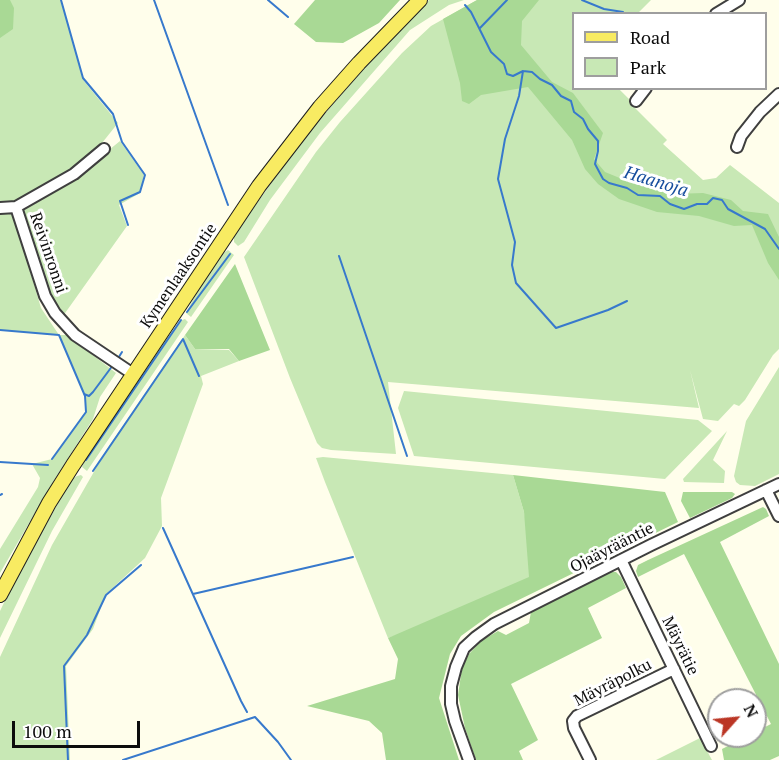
<!DOCTYPE html>
<meta charset="utf-8">
<style>
body{margin:0}
#map{position:relative;width:779px;height:760px;overflow:hidden;background:#fffeeb;font-family:"PT Serif",serif}
canvas{display:block}
.legend{position:absolute;left:572px;top:12px;width:195px;height:78px;box-sizing:border-box;background:#fff;border:2px solid #9e9e9e;margin:0;padding:8px 10px;list-style:none;font-size:18px;color:#0c0c0c}
.legend li{display:flex;align-items:center;gap:12px;height:30px}
.legend b{width:30px;border:2px solid #9e9e9e}
.north{position:absolute;left:707px;top:688px;width:60px;height:60px;box-sizing:border-box;background:#fff;border:2px solid #9e9e9e;border-radius:50%;rotate:63deg;font-size:16px;font-weight:700;line-height:24px;text-align:center;color:#0c0c0c}
.north::after{content:'';display:block;margin:auto;width:21px;height:27px;background:#bb3625;clip-path:polygon(50% 0,100% 100%,50% 72%,0 100%)}
.scale{position:absolute;left:12px;top:721px;width:128px;height:27px;box-sizing:border-box;border:3px solid #0c0c0c;border-top:0;padding-left:8px;font-size:18px;line-height:21px;white-space:nowrap;color:#0c0c0c;-webkit-text-stroke:4px #fff;paint-order:stroke}
</style>
<div id="map">
<canvas width="779" height="760"></canvas>
<ul class="legend">
<li><b style="height:8px;background:#f8eb62"></b>Road</li>
<li><b style="height:16px;background:#c8e8b5"></b>Park</li>
</ul>
<div class="north">N</div>
<div class="scale">100 m</div>
</div>
<script>
const g = document.querySelector('canvas').getContext('2d');
g.lineJoin = 'round';
function paint(path, color) {
  g.fillStyle = color;
  g.fill(path, 'evenodd');
}
function toPath(rows) {
  const path = new Path2D();
  for (const r of rows) {
    path.moveTo(r[0], r[1]);
    for (let i = 2; i < r.length; i += 2) path.lineTo(r[i], r[i + 1]);
  }
  return path;
}
function strokePath(path, color, width, dash) {
  g.strokeStyle = color;
  g.lineWidth = width;
  g.lineCap = dash ? 'butt' : 'round';
  g.setLineDash(dash || []);
  g.stroke(path);
}
function drawText(font, color, halo, rows, align = 'center') {
  g.font = font + ' "PT Serif",serif';
  g.lineWidth = 6;
  g.setLineDash([]);
  g.textBaseline = 'middle';
  g.strokeStyle = halo;
  g.fillStyle = color;
  for (const [text, x, y, turn = 0] of rows) {
    g.save();
    g.translate(x, y);
    g.rotate((+turn || 0) * Math.PI / 180);
    g.textAlign = isNaN(turn) ? turn : align;
    if (halo) g.strokeText(text, 0, 0);
    g.fillText(text, 0, 0);
    g.restore();
  }
}
const green = toPath([
 [0,0,61,0,84,81,118,123,94,153,70,173,16,203,0,203],
 [429,0,464,0,449,5,410,30,320,133,270,200,244,242,238,246,234,242,234,235,303,139,371,60],
 [477,0,651,0,638,13,574,14,574,88,619,89,631,101,635,108,667,140,663,144,703,180,716,178,730,165,779,203,779,349,773,355,745,400,739,406,734,404,718,421,703,419,690,370,699,408,388,382,396,454,331,450,322,448,317,443,290,378,244,257,316,152,340,122,402,53,431,26],
 [120,141,144,175,140,193,119,205,127,226,63,316,51,297,20,214,22,206,77,176],
 [9,212,14,217,41,308,59,335,67,335,116,373,100,397,93,419,56,477,0,573,0,549,38,487,40,478,32,464,52,459,86,412,85,396,59,335,0,330,0,213],
 [228,250,234,255,191,317,186,313,196,294,222,254],
 [185,319,188,322,87,471,82,467,85,459,155,354,180,321],
 [185,335,195,349,229,350,239,361,201,376,203,384,161,498,162,526,145,558,106,594,93,629,66,666,70,760,0,760,0,657,52,545,107,449],
 [779,367,779,474,755,486,740,485,736,482,734,476,746,421],
 [404,391,698,420,712,431,665,479,414,456,398,408],
 [727,431,713,460,725,471,724,483,684,482,683,479],
 [323,457,513,475,524,512,539,587,388,638,325,482,316,458],
 [81,475,83,477,52,531,0,638,0,611,12,586,71,480,77,476],
 [700,738,712,760,656,760]
]);
const forest = toPath([
 [0,0,10,0,14,8,13,29,0,38],
 [315,0,400,0,379,23,343,43,316,42,294,24],
 [477,0,539,0,522,21,521,45,552,82,573,93,603,133,594,159,605,172,627,181,654,185,674,194,703,193,731,200,743,211,768,214,779,237,779,280,768,263,752,225,734,226,699,216,657,212,619,199,598,184,585,169,572,140,528,87,481,95,469,104,462,101,460,83,443,19],
 [235,264,270,350,239,361,229,349,195,349,185,335],
 [513,475,665,492,678,522,494,612,461,636,450,654,439,698,459,760,386,760,382,733,369,721,307,706,395,679,398,659,388,638,529,577,524,512],
 [683,492,732,492,735,494,732,498,690,518,681,501],
 [763,507,766,509,769,516,720,542,779,664,779,756,770,760,724,760,722,749,748,736,755,736,755,732,771,724,684,554,638,577,636,571,638,565,648,560],
 [610,572,616,572,621,577,626,588,588,608,602,638,511,684,538,740,519,751,523,760,476,760,465,728,458,695,462,668,469,654,481,641,498,631,506,635,529,623,531,612]
]);
const stream = toPath([
 [61,0,83,78,113,114,122,142,145,175,140,192,120,201,128,225],
 [154,0,228,205],
 [268,0,288,17],
 [582,0,604,9,623,12],
 [465,5,471,12,491,52,504,64,507,74,513,76,523,71,532,72,540,79,552,85,561,96,571,101,574,112,583,119,588,129,598,141,598,151,595,164,603,179,609,183,627,188,638,195,660,196,670,204,684,209,697,204,707,204,713,198,722,200,728,209,765,229,779,249],
 [480,28,507,0],
 [523,71,519,96,505,139,498,179,515,242,512,265,516,283,556,328,608,310,627,301],
 [339,256,407,456],
 [187,312,230,254],
 [0,330,59,335,85,396,86,412,52,459],
 [117,360,122,352],
 [84,394,89,396,93,392,113,365],
 [86,460,181,320],
 [0,462,48,465],
 [93,471,183,339,199,376],
 [0,495,2,494],
 [163,528,241,701,247,712],
 [193,594,353,557],
 [68,760,64,666,87,635,106,595,141,565],
 [123,760,255,717,278,742,291,760]
]);
const minor = toPath([
 [716,14,739,0],
 [636,101,646,88],
 [737,147,741,136,760,112,779,94],
 [104,149,74,174,16,207,45,296,55,313,75,335,133,374],
 [0,208,16,207],
 [766,490,779,516],
 [621,560,711,746],
 [469,760,455,721,451,704,451,686,456,667,464,648,476,637,494,624,651,545,779,484],
 [590,760,574,728,573,721,577,716,674,669]
]);
const major = toPath([
 [0,595,49,503,73,465,259,186,320,107,359,63,420,0]
]);
const streetNames = [
 ["Reivinronni",48,253,71],
 ["Kymenlaaksontie",179,276,-56],
 ["Ojaäyrääntie",612,548,-27],
 ["Mäyrätie",680,646,64],
 ["Mäyräpolku",613,683,-27]
];
const waterNames = [
 ["Haanoja",656,182,17]
];
paint(green, '#c8e8b5');
paint(forest, '#a9d995');
strokePath(stream, '#3779cc', 2);
strokePath(minor, '#3f3f3f', 14);
strokePath(major, '#1d1d1d', 16);
strokePath(minor, '#fff', 10);
strokePath(major, '#f8eb62', 14);
drawText('16px', '#0c0c0c', '#fff', streetNames);
drawText('italic 18px', '#164d9d', '#fff', waterNames);
</script>
